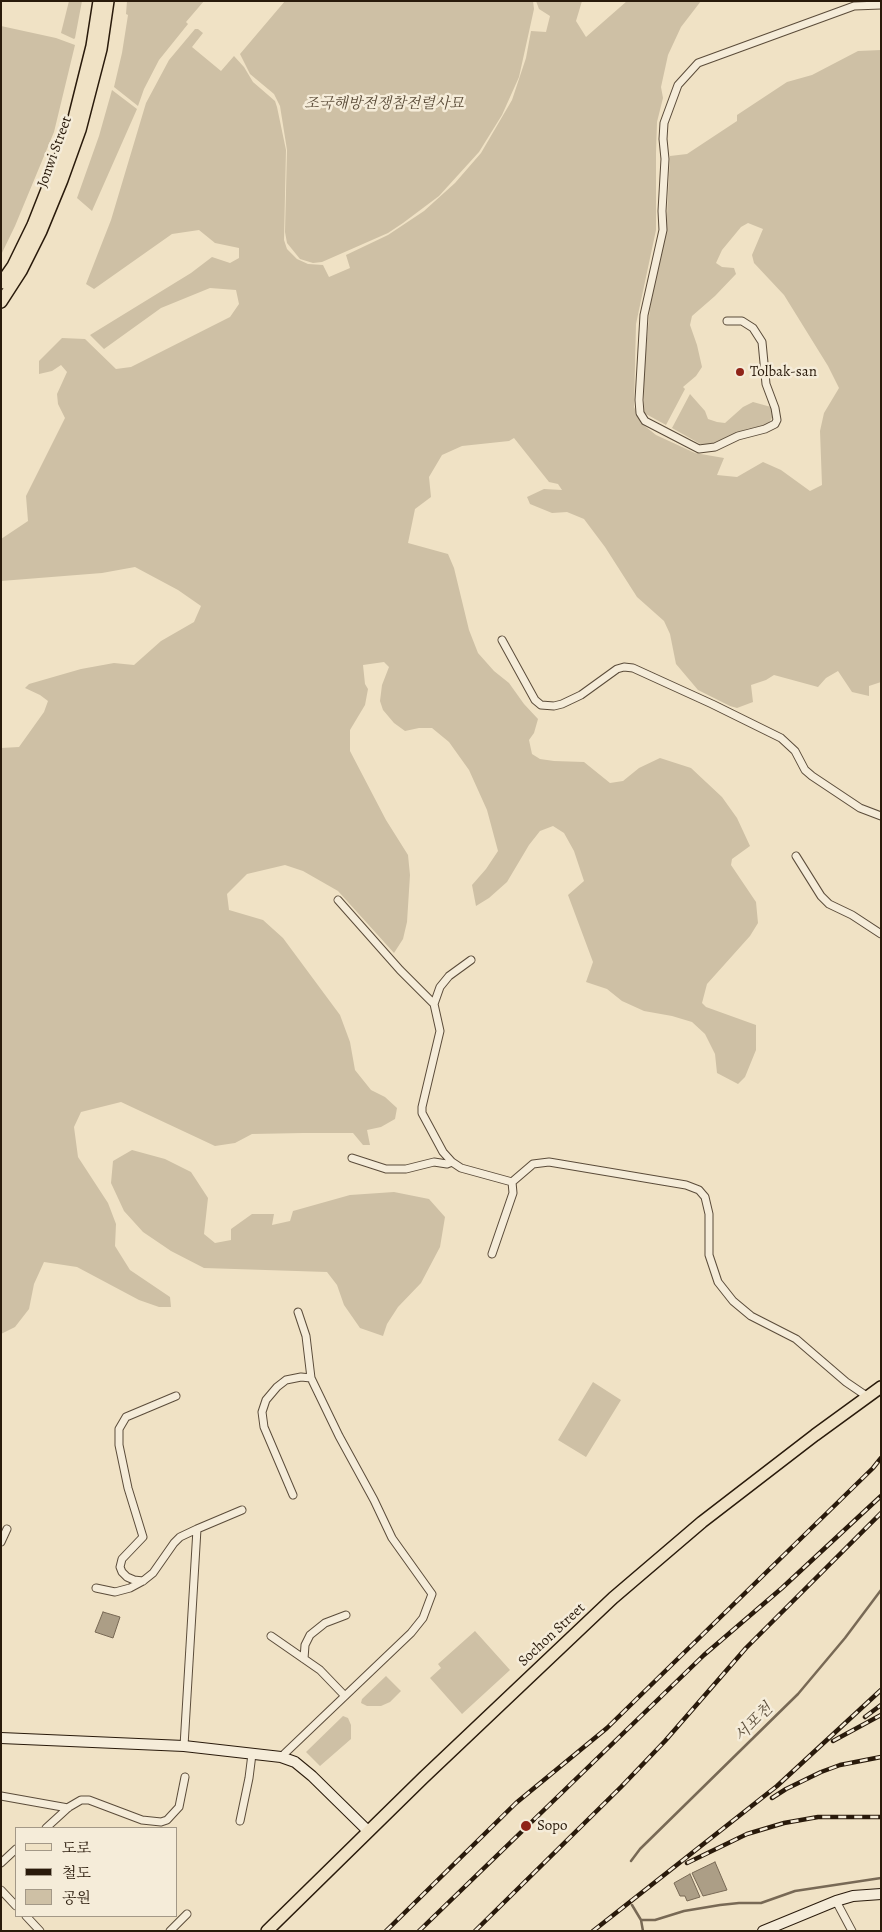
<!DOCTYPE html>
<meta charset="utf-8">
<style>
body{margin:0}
#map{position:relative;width:882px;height:1932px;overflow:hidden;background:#f0e2c5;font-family:Alegreya,"Noto Serif KR",serif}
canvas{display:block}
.frame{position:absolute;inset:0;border:2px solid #291a0b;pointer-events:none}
.legend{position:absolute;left:15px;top:1827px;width:162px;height:90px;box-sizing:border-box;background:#f5ecd9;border:1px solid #a39887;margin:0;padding:6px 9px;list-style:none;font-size:15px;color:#291a0b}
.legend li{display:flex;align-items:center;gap:10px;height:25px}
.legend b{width:25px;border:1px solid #a39887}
</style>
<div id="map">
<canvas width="882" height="1932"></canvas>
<div class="frame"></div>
<ul class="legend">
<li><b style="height:6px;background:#f0e2c5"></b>도로</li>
<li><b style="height:6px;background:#291a0b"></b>철도</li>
<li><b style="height:14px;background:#cec0a5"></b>공원</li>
</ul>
</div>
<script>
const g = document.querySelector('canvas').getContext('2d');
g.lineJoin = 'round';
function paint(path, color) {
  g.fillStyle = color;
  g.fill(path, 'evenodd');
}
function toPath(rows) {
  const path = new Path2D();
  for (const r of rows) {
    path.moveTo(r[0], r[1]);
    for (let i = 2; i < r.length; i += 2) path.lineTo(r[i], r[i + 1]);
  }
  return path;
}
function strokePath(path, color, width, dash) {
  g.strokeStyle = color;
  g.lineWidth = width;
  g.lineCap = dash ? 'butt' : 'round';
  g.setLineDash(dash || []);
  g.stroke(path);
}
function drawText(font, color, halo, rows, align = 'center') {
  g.font = font + ' Alegreya,"Noto Serif KR",serif';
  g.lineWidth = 5;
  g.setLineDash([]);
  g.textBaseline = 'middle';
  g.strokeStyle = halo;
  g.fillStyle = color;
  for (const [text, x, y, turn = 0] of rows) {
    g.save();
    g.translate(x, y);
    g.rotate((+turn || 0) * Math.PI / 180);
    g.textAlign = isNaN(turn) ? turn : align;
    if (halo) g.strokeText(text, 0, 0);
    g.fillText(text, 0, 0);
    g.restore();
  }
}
const green = toPath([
 [69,1,82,1,75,38,74,39,61,33],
 [127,1,204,1,186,22,188,24,159,60,144,89,138,106,114,87,122,53,128,15,126,14],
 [285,1,533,1,534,9,519,77,502,115,479,152,439,196,403,223,388,233,322,262,313,263,300,259,287,243,285,232,287,150,280,106,274,94,250,74,240,54],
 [536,1,582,1,576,21,586,37,627,1,701,1,681,27,668,55,661,87,663,98,657,122,656,153,656,230,636,324,634,407,641,423,656,435,695,453,724,458,717,475,737,477,763,462,781,470,810,491,822,485,820,431,824,413,839,388,828,366,784,295,754,263,752,255,763,229,748,223,741,227,722,250,716,263,722,267,734,268,736,274,715,296,692,316,690,325,697,345,702,367,696,376,683,387,685,389,666,425,644,413,644,370,650,307,666,234,670,156,687,154,737,121,737,115,787,82,812,75,858,51,881,50,881,682,869,686,869,696,852,692,838,671,826,678,818,687,774,675,766,680,751,685,753,702,737,708,730,706,698,690,676,664,670,634,664,621,637,597,605,547,584,519,567,512,552,513,530,504,527,497,544,489,562,490,558,484,549,482,514,438,509,441,462,446,442,455,429,477,431,497,415,509,408,543,448,554,454,568,469,630,478,653,494,671,509,683,524,704,538,719,534,733,529,740,532,754,540,759,554,761,584,762,610,783,623,781,639,768,660,758,691,768,722,797,737,818,750,846,732,859,731,865,756,902,758,923,750,936,707,984,702,1003,706,1007,756,1025,756,1050,745,1077,738,1084,717,1073,715,1054,705,1034,692,1022,672,1016,644,1011,622,1001,607,989,586,982,593,962,568,895,584,881,574,851,564,833,553,826,540,831,529,845,507,882,489,898,476,906,472,885,486,869,498,851,487,810,469,770,449,742,432,728,419,728,405,731,394,723,383,710,380,701,382,685,389,667,384,662,363,665,365,684,368,689,365,705,350,730,350,751,386,820,408,855,410,875,407,922,403,939,394,953,338,891,303,871,285,865,247,874,227,894,229,910,263,920,283,938,340,1015,350,1042,355,1070,371,1090,385,1097,397,1108,395,1119,381,1127,367,1130,370,1145,363,1145,353,1133,303,1133,252,1134,235,1143,215,1146,121,1102,81,1112,74,1127,78,1157,108,1203,116,1224,115,1246,130,1270,170,1297,171,1307,159,1307,139,1300,77,1267,44,1262,34,1284,29,1309,15,1327,1,1334,1,748,19,747,44,712,48,701,40,695,25,688,29,684,81,669,114,663,134,665,161,641,194,622,201,606,178,590,135,567,102,573,1,581,1,539,28,521,26,496,65,418,58,404,57,394,67,372,61,365,52,371,39,374,39,361,62,338,85,339,116,369,131,367,230,317,239,304,236,290,210,288,161,308,104,349,90,335,191,273,212,257,230,263,239,258,239,248,215,243,199,230,172,234,94,289,86,284,111,220,146,103,169,60,195,29,198,29,203,33,192,47,221,71,234,56,244,67,253,82,275,101,277,107,286,150,284,240,287,249,297,259,308,264,323,265,329,277,350,268,346,255,388,235,424,211,455,183,481,153,512,100,526,58,531,31,546,32,550,16,539,9],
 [1,26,56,38,75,45,54,132,15,226,1,255],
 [112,90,137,109,92,211,77,198,99,136],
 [690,394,705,411,708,419,717,422,725,423,743,407,753,402,771,407,774,414,768,425,747,429,714,445,702,445,672,428],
 [132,1150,165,1159,191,1172,208,1198,204,1234,215,1243,231,1240,231,1229,252,1214,274,1214,272,1225,290,1221,293,1211,350,1195,394,1192,429,1199,445,1217,440,1247,421,1283,398,1307,387,1324,383,1336,360,1328,344,1305,337,1285,327,1272,204,1268,171,1251,143,1232,124,1211,111,1183,113,1161],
 [593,1382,621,1400,586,1457,558,1440],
 [475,1631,510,1670,462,1714,430,1678,441,1668,438,1664],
 [386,1676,401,1691,390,1702,381,1706,367,1706,361,1703,362,1699],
 [343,1716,348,1718,351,1725,351,1739,320,1766,306,1752]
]);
const water = toPath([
 [103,1612,120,1617,113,1638,95,1632,103,1612],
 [715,1862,727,1890,703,1896,692,1873,715,1862],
 [690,1874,700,1897,687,1901,685,1896,680,1896,674,1883,690,1874]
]);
const stream = toPath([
 [631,1861,640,1849,798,1694,845,1638,881,1590],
 [632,1905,641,1920,643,1931],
 [641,1920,655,1920,684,1911,720,1905,739,1903,761,1903,795,1891,881,1878]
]);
const street = toPath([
 [727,321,742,321,753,328,762,342,766,384,775,408,777,420,775,424,765,429,738,436,715,447,699,449,645,421,640,413,639,400,644,315,663,230,662,211,665,159,663,139,664,123,678,85,698,63,854,6,881,5],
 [502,640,535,700,541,705,554,706,562,704,581,695,617,669,624,667,633,668,712,704,781,738,795,751,805,770,812,776,860,808,881,816],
 [796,856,821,896,829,904,852,915,881,934],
 [338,900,400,970,434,1004],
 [471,960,449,976,440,987,434,1004,440,1031,422,1107,422,1113,443,1152,452,1162,461,1168,512,1182,533,1164,549,1162,686,1185,699,1190,705,1197,709,1214,709,1255,718,1282,733,1301,751,1316,796,1339,846,1382,868,1397],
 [352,1158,386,1169,406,1169,434,1162,447,1164,452,1162],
 [492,1254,513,1193,512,1182],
 [298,1312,306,1336,311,1378],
 [1,1542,7,1529],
 [143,1581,134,1580,127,1577,122,1572,120,1567,122,1559,143,1537,128,1488,119,1445,119,1429,126,1417,176,1396],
 [96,1588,115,1592,130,1588,143,1581,153,1573,174,1543,180,1537,197,1529],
 [271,1636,320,1670,345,1696],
 [304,1659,305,1645,310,1635,325,1623,346,1615],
 [184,1746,197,1529,242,1510],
 [281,1757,411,1633,423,1618,432,1594,392,1538,374,1500,339,1436,311,1378,301,1377,286,1380,277,1387,266,1400,262,1412,264,1427,293,1495],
 [1,1796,68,1808],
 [240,1821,249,1778,252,1754],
 [46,1828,69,1807,81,1800,89,1800,142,1820,161,1822,167,1820,179,1807,185,1777],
 [1,1863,16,1849],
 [1,1890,16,1906],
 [836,1901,852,1931],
 [26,1916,40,1931],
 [170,1931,187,1914]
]);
const secondary = toPath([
 [1,1738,184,1746,281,1757,295,1762,312,1776,368,1831],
 [763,1931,836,1901,853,1896,881,1894]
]);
const primary = toPath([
 [1,283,13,266,33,225,72,126,92,46,99,1],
 [1,302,21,271,41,231,62,180,80,130,101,49,108,1],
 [267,1931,423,1778,613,1598,702,1522,815,1435,881,1387]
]);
const rail = toPath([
 [865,1717,881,1705],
 [833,1741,881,1715],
 [772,1798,786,1789,821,1772,840,1765,881,1757],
 [687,1863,747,1834,784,1823,818,1817,881,1817],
 [386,1931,516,1803,607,1728,873,1468,881,1458],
 [419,1931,704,1655,782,1588,881,1496],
 [475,1931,621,1787,665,1741,746,1648,881,1513],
 [593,1931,777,1786,881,1690]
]);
const markers = [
 [740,372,5,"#8f2418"],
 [526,1826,6,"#8f2418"]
];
const parkNames = [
 ["조국해방전쟁참전렬사묘",384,104]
];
const streetNames = [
 ["Jonwi Street",55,152,-70],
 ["Sochon Street",552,1635,-43]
];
const poiNames = [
 ["Tolbak-san",750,372],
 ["Sopo",537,1826]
];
const waterNames = [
 ["서포천",754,1723,-45]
];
paint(green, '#cec0a5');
paint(water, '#ac9e86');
strokePath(water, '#786955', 1);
strokePath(stream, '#786955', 2.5);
strokePath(street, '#5b4c3a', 9);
strokePath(secondary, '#291a0b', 12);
strokePath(primary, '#291a0b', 14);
strokePath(street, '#f5ecd9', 7);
strokePath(secondary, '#f5ecd9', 10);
strokePath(primary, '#f0e2c5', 11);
strokePath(rail, '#291a0b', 4.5);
strokePath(rail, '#f5ecd9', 2.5, [8]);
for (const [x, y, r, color] of markers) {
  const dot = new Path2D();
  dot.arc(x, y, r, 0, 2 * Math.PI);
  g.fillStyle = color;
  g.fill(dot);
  strokePath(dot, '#f5ecd9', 2);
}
drawText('italic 15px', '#5b4c39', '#f5ecd9', parkNames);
drawText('15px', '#291a0b', '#f5ecd9', streetNames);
drawText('15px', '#291a0b', '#f5ecd9', poiNames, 'left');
drawText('italic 16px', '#5d4f3c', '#f5ecd9', waterNames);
</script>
